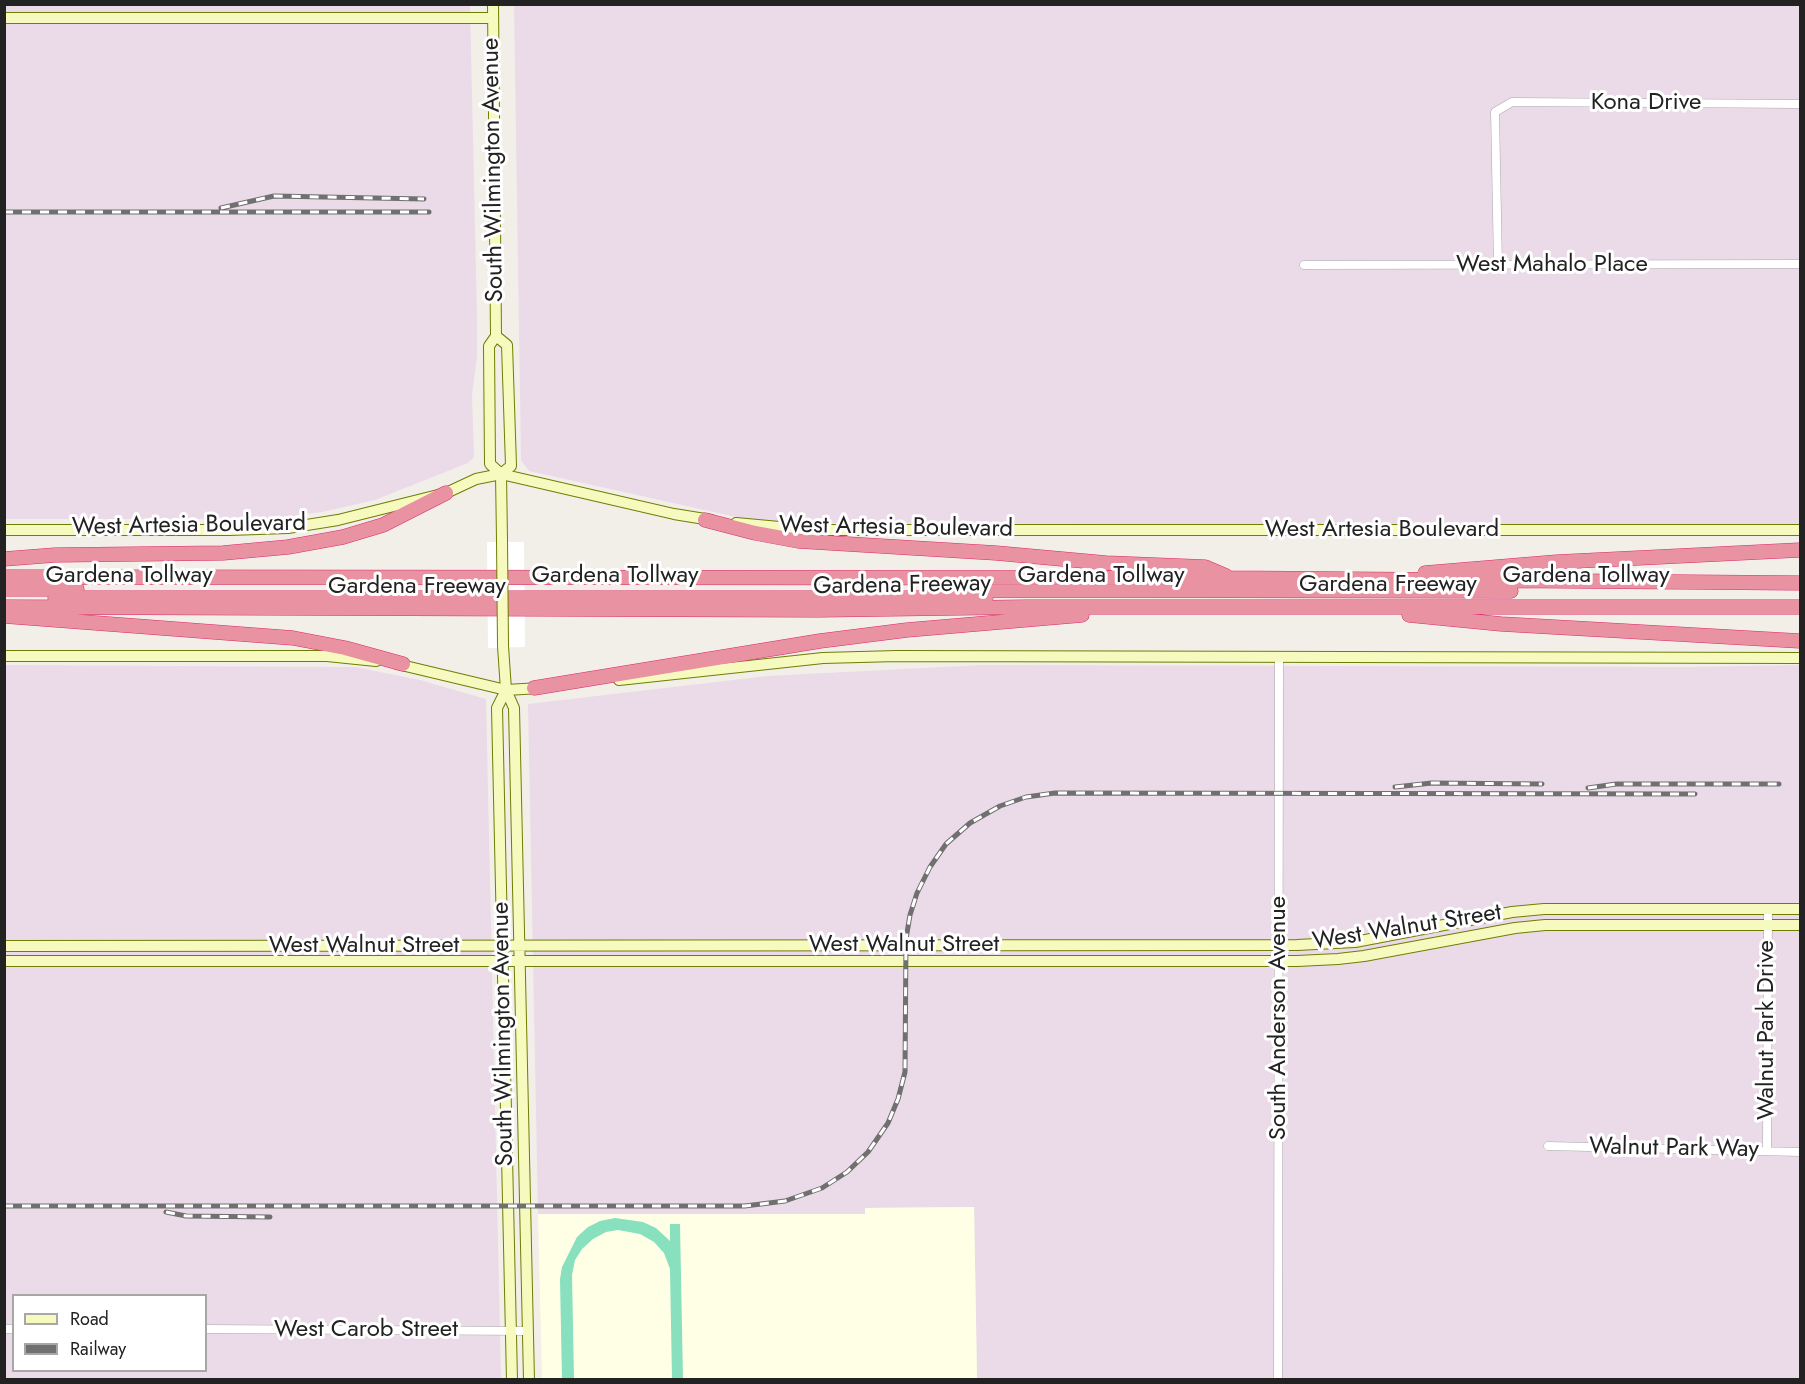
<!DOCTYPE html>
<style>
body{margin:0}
#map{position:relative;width:1805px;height:1384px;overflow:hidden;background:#f2efe9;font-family:Jost,sans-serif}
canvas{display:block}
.frame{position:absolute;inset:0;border:6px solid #222;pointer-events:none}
.legend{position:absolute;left:12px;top:1294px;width:195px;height:78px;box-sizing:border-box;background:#fff;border:2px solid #a7a7a7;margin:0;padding:8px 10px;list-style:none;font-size:18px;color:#222}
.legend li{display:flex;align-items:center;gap:12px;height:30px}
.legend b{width:30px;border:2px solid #a7a7a7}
</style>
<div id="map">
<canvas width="1805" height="1384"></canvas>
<div class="frame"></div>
<ul class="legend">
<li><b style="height:8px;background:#f7fabf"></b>Road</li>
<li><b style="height:8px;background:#707070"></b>Railway</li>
</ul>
</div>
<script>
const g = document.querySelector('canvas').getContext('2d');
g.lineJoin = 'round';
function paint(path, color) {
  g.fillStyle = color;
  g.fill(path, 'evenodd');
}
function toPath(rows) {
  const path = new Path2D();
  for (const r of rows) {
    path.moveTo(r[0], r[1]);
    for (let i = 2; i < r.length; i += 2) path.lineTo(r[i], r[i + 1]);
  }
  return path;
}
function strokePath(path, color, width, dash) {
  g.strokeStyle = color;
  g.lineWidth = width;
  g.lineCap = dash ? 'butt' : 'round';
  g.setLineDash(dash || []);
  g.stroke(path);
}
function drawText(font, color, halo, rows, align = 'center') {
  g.font = font + ' Jost,sans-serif';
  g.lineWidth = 6;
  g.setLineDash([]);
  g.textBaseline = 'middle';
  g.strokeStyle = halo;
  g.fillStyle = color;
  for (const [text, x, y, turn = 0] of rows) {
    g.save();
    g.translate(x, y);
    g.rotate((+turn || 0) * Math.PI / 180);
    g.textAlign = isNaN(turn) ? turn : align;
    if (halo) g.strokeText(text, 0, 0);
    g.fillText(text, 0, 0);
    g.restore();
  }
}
const industrial = toPath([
 [5,5,470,5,477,317,477,356,472,395,474,457,468,463,375,500,322,512,268,519,5,519],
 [514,5,1800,5,1800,526,763,523,529,471,521,460],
 [5,665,355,667,420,680,486,699,501,1379,5,1380],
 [14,1296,206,1296,206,1370,14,1370],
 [981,665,1688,667,1800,665,1800,1379,977,1379,974,1207,865,1208,866,1214,538,1214,528,704,767,676]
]);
const education = toPath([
 [974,1207,977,1379,542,1379,538,1214,865,1214,865,1208]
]);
const pitch = toPath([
 [615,1218,643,1222,656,1228,670,1241,670,1224,680,1224,683,1379,672,1379,670,1269,664,1253,654,1242,640,1234,618,1230,606,1232,593,1239,582,1249,575,1260,572,1275,574,1379,562,1379,560,1279,562,1267,577,1237,588,1227,600,1221]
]);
const pier = toPath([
 [487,542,524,542,525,647,488,648]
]);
const street = toPath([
 [1304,265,1800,264],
 [1498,265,1495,112,1512,102,1800,104],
 [1548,1146,1800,1152],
 [1767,1151,1768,909],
 [4,1329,14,1329],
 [206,1329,527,1331],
 [1278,1380,1279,657]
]);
const secondary = toPath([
 [493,4,496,336,489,346,490,464,501,474,502,540],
 [4,18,493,18],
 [496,336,507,345,511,466,501,474],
 [736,523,812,530,1800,530],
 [4,530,229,530,288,528,338,520,446,493,476,479,501,474,674,514,711,520],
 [503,646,506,690,514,708,529,1380],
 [4,656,327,656,376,661],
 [397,664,506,690,540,688],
 [619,680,823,658,897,656,1800,658],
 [506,690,497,708,512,1380],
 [4,946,1297,945,1355,942,1512,912,1544,909,1800,909],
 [4,961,1297,961,1338,959,1364,956,1515,928,1545,925,1800,925]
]);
const highway = toPath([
 [705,520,755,533,798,541,996,553,1106,563,1205,567,1226,576],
 [4,559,55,555,223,553,288,547,343,537,383,525,446,493],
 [1425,573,1557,562,1800,550],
 [4,577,1230,578,1800,583],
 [4,589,77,589],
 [972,590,1511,591],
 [55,598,986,598],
 [4,607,818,610,1027,607,1800,607],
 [1409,615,1501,624,1800,641],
 [4,616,293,638,345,648,403,664],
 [534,688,820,641,907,630,1082,615]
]);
const rail = toPath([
 [221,208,274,196,424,199],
 [4,212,429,212],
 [1395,787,1432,783,1542,784],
 [1588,788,1616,784,1779,784],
 [4,1206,745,1206,785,1201,822,1188,847,1172,868,1152,888,1123,898,1099,905,1072,906,939,910,915,917,893,930,867,946,844,970,823,1000,806,1026,797,1055,793,1695,794],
 [166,1212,186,1216,270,1217]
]);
const secondaryBridge = toPath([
 [502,540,503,646]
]);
const streetNames = [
 ["Kona Drive",1646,103],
 ["South Wilmington Avenue",494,170,-91],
 ["West Mahalo Place",1552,265],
 ["West Artesia Boulevard",189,526,-1],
 ["West Artesia Boulevard",896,528,1],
 ["West Artesia Boulevard",1382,530],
 ["Gardena Tollway",129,576],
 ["Gardena Tollway",615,576],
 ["Gardena Tollway",1101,576],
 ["Gardena Tollway",1586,576],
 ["Gardena Freeway",1388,585],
 ["Gardena Freeway",902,586,-1],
 ["Gardena Freeway",417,587],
 ["West Walnut Street",1407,928,-9],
 ["West Walnut Street",904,945],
 ["West Walnut Street",364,946],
 ["South Anderson Avenue",1279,1018,-90],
 ["Walnut Park Drive",1767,1030,-90],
 ["South Wilmington Avenue",504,1034,-91],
 ["Walnut Park Way",1674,1149,1],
 ["West Carob Street",366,1330]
];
paint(industrial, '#ebdbe8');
paint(education, '#ffffe5');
paint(pitch, '#88e0be');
paint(pier, '#fff');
strokePath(street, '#a9a9a9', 9);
strokePath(secondary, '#707d05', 12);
strokePath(highway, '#dc2a67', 15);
strokePath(street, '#fff', 8);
strokePath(secondary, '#f7fabf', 10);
strokePath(highway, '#e892a2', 14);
strokePath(rail, '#707070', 5);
strokePath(rail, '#fff', 3, [9]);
strokePath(secondaryBridge, '#707d05', 12, []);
strokePath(secondaryBridge, '#f7fabf', 10);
drawText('24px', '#222', '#fff', streetNames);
</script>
